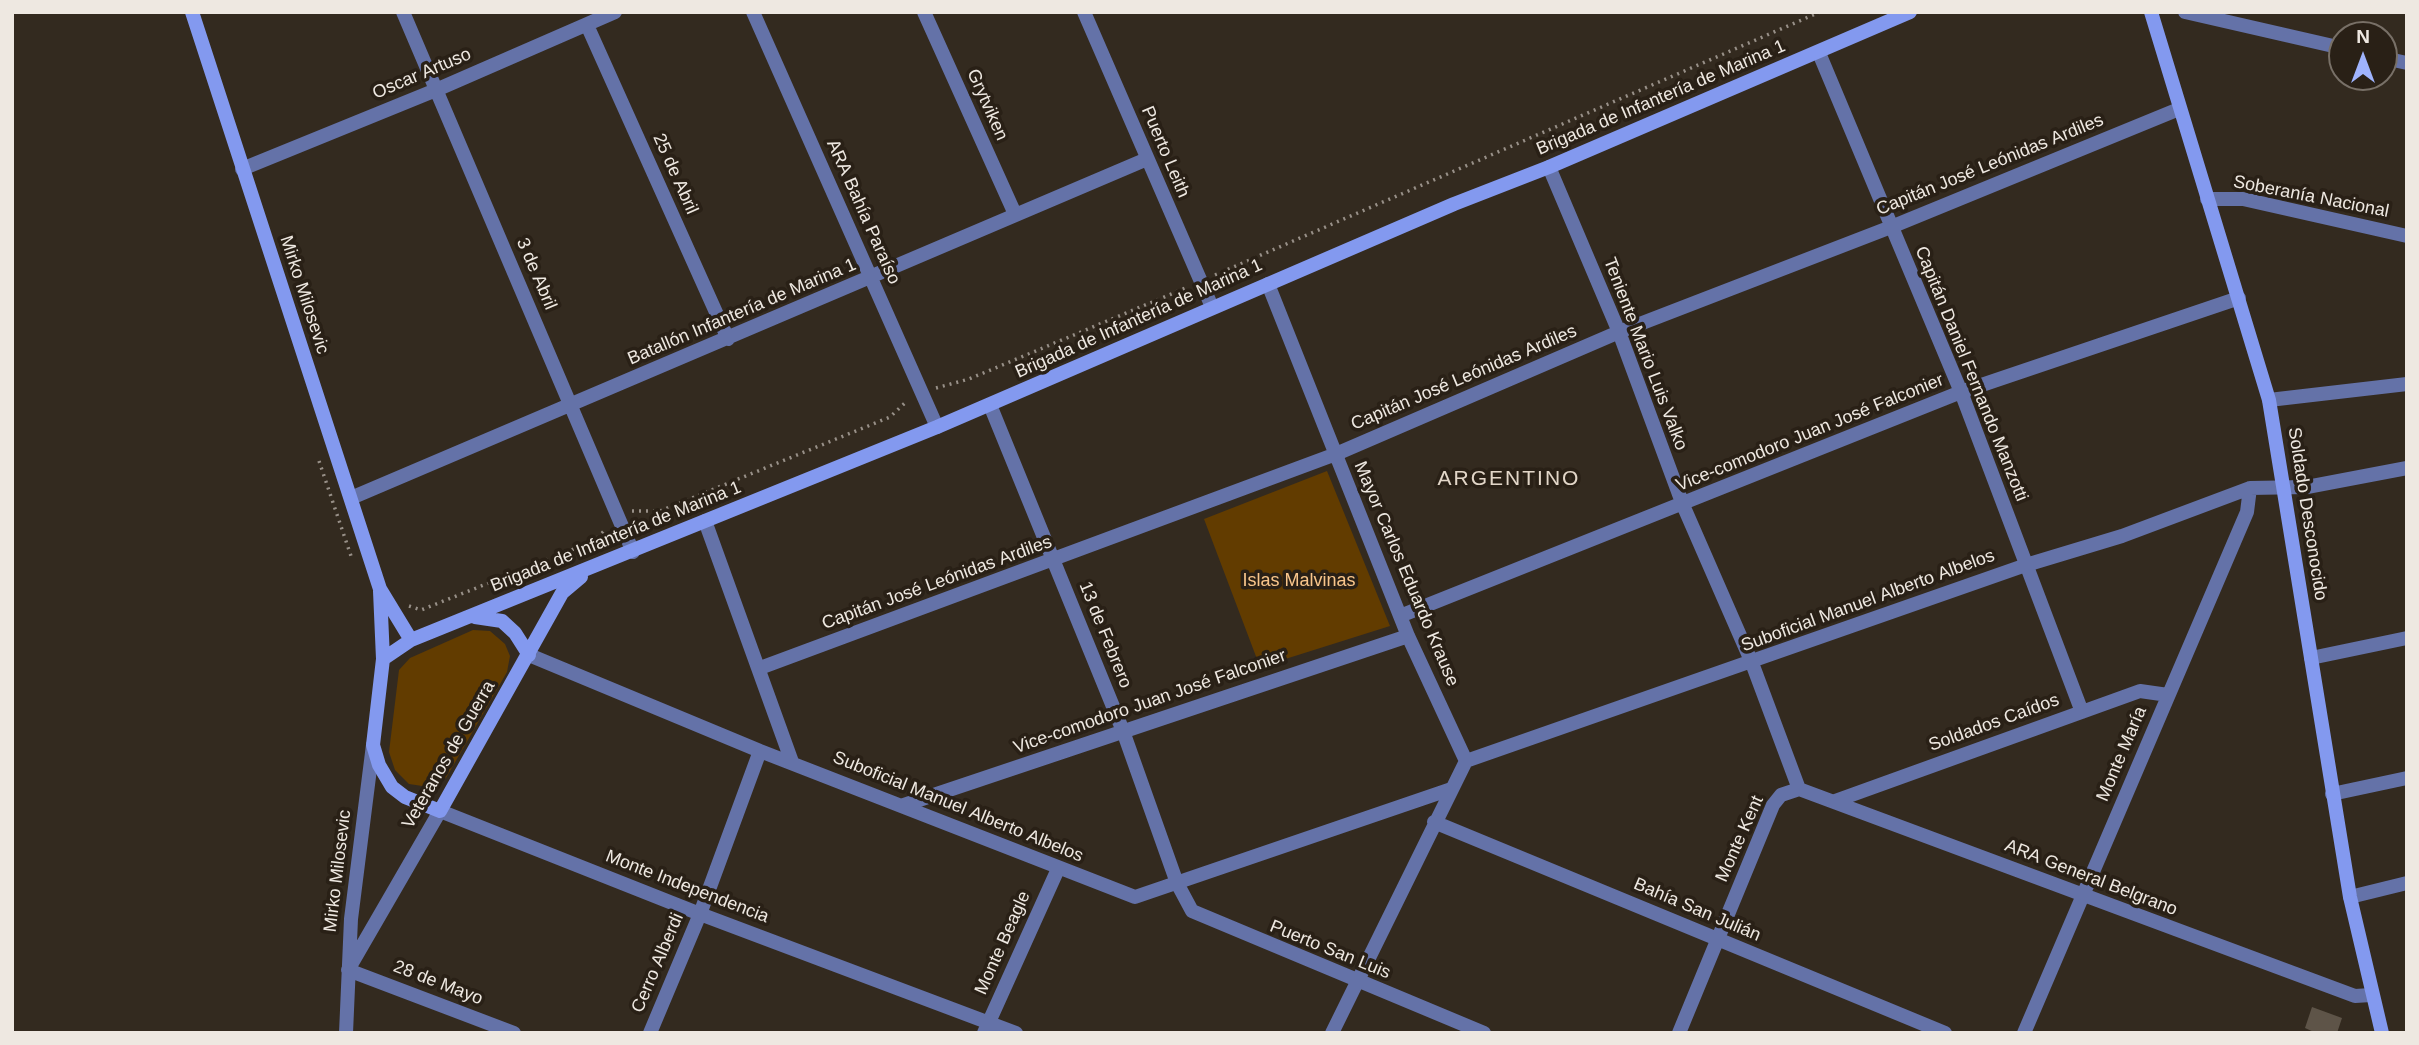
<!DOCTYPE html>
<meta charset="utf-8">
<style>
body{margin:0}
#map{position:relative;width:2419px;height:1045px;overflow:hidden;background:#332a1f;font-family:Arial,sans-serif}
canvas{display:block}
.frame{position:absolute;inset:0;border:14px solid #eee8e1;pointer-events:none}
.north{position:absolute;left:2328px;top:21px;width:70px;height:70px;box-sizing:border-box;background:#292016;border:2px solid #787067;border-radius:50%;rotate:0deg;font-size:19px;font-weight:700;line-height:28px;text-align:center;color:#eee8e1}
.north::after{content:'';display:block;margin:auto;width:24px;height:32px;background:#9fb3fd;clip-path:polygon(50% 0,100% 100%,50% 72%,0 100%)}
</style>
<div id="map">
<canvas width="2419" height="1045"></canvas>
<div class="frame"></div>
<div class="north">N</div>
</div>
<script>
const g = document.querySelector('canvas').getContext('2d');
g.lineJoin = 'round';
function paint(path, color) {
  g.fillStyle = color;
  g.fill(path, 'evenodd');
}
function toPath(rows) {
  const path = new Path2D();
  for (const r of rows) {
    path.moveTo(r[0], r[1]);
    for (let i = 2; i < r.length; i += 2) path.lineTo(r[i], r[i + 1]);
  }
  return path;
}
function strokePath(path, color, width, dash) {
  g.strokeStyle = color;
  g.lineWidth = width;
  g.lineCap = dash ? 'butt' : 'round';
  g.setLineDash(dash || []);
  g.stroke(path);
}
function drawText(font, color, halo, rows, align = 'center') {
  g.font = font + ' Arial,sans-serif';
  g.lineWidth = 7;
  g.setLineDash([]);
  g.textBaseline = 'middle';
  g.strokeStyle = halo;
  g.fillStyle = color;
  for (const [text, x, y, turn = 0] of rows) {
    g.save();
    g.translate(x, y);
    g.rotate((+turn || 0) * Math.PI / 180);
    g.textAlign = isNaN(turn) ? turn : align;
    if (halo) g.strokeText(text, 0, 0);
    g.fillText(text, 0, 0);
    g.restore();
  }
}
const green = toPath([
 [1327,471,1390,626,1260,667,1204,519],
 [473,630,490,631,505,644,510,656,507,672,446,778,429,787,409,784,395,770,389,752,399,670,410,658]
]);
const building = toPath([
 [2312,1007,2342,1018,2337,1033,2316,1033,2305,1028]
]);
const path = toPath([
 [1215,275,1820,12],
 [936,388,969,379,1188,287],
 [319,461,351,556],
 [632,511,660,511,890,417,907,401],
 [409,606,421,610,594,541,606,529]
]);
const street = toPath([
 [403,12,633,552],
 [753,12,937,427],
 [924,12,1015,214],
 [1084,12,1212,307],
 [2185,12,2342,48],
 [587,25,728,339],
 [1819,53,1961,392,2082,712],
 [2384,58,2407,63],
 [1549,167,1619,332,1683,505,1752,663,1799,789],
 [242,169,436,90,615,12],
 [2207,199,2243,199,2407,236],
 [1268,284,1408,636,1466,761],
 [2269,400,2407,384],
 [990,405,1123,731,1177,883,1192,911,1484,1033],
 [351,498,1147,159],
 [705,521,792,762],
 [1400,616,1961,392,2239,298],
 [529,655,760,751,1135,897,1451,789],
 [2311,658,2407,638],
 [760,668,1336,454,1619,332,1891,227,2179,109],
 [1466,761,2026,565,2122,536,2250,488,2307,487,2407,468],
 [1799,789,2355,996,2371,995],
 [2332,794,2407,778],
 [1835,801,2140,691,2168,695],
 [904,805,1408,636],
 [1434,822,1945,1033],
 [2350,897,2407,883],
 [348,970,440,811,700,914,1016,1033],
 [348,970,514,1033],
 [346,1033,351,919,373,745],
 [650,1033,700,914,760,751],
 [984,1033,1058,869],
 [1332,1033,1466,761],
 [1679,1033,1773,805,1781,795,1799,789],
 [2024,1033,2247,512,2250,488]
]);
const secondary = toPath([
 [192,12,380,589,411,640],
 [2151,12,2269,400,2350,897,2382,1033],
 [380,591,383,659,373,745,379,765,392,787,405,797,440,811,562,593,581,577],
 [475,617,502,621,515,633,529,655],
 [383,659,411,640,937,427,1454,204,1549,167,1910,12]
]);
const streetNames = [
 ["Oscar Artuso",422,74,-23],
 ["Brigada de Infantería de Marina 1",1661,98,-23],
 ["Grytviken",987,105,66],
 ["Puerto Leith",1165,152,67],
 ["Capitán José Leónidas Ardiles",1990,165,-22],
 ["25 de Abril",675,174,66],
 ["Soberanía Nacional",2311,197,11],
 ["ARA Bahía Paraíso",863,212,66],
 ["3 de Abril",536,274,67],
 ["Mirko Milosevic",304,295,72],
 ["Batallón Infantería de Marina 1",742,312,-23],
 ["Brigada de Infantería de Marina 1",1139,319,-24],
 ["Teniente Mario Luis Valko",1645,354,69],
 ["Capitán Daniel Fernando Manzotti",1971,374,68],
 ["Capitán José Leónidas Ardiles",1464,378,-23],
 ["Vice-comodoro Juan José Falconier",1810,433,-22],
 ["Soldado Desconocido",2307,514,81],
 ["Brigada de Infantería de Marina 1",616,537,-22],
 ["Mayor Carlos Eduardo Krause",1406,574,67],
 ["Capitán José Leónidas Ardiles",937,583,-20],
 ["Suboficial Manuel Alberto Albelos",1868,601,-20],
 ["13 de Febrero",1105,635,68],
 ["Vice-comodoro Juan José Falconier",1150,702,-19],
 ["Soldados Caídos",1994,723,-20],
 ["Monte María",2122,754,-67],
 ["Veteranos de Guerra",449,755,-60],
 ["Suboficial Manuel Alberto Albelos",958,807,22],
 ["Monte Kent",1740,839,-66],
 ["Mirko Milosevic",338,871,-83],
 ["ARA General Belgrano",2091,878,21],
 ["Monte Independencia",687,887,21],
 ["Bahía San Julián",1697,910,23],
 ["Monte Beagle",1003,943,-66],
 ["Puerto San Luis",1330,950,22],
 ["Cerro Alberdi",658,963,-67],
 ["28 de Mayo",438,983,21]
];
const parkNames = [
 ["Islas Malvinas",1299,581]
];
const quarterNames = [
 ["ARGENTINO",1509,479]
];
paint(green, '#623c00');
paint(building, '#5e5448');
strokePath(path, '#989088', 3.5, [2, 5]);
strokePath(street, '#6472a8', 14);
strokePath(secondary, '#8399ef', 14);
drawText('18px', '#eee8e1', '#292016', streetNames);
drawText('18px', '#f9c68b', '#292016', parkNames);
g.letterSpacing = '2px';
drawText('21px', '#e2d6c8', '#292016', quarterNames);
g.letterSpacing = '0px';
</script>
